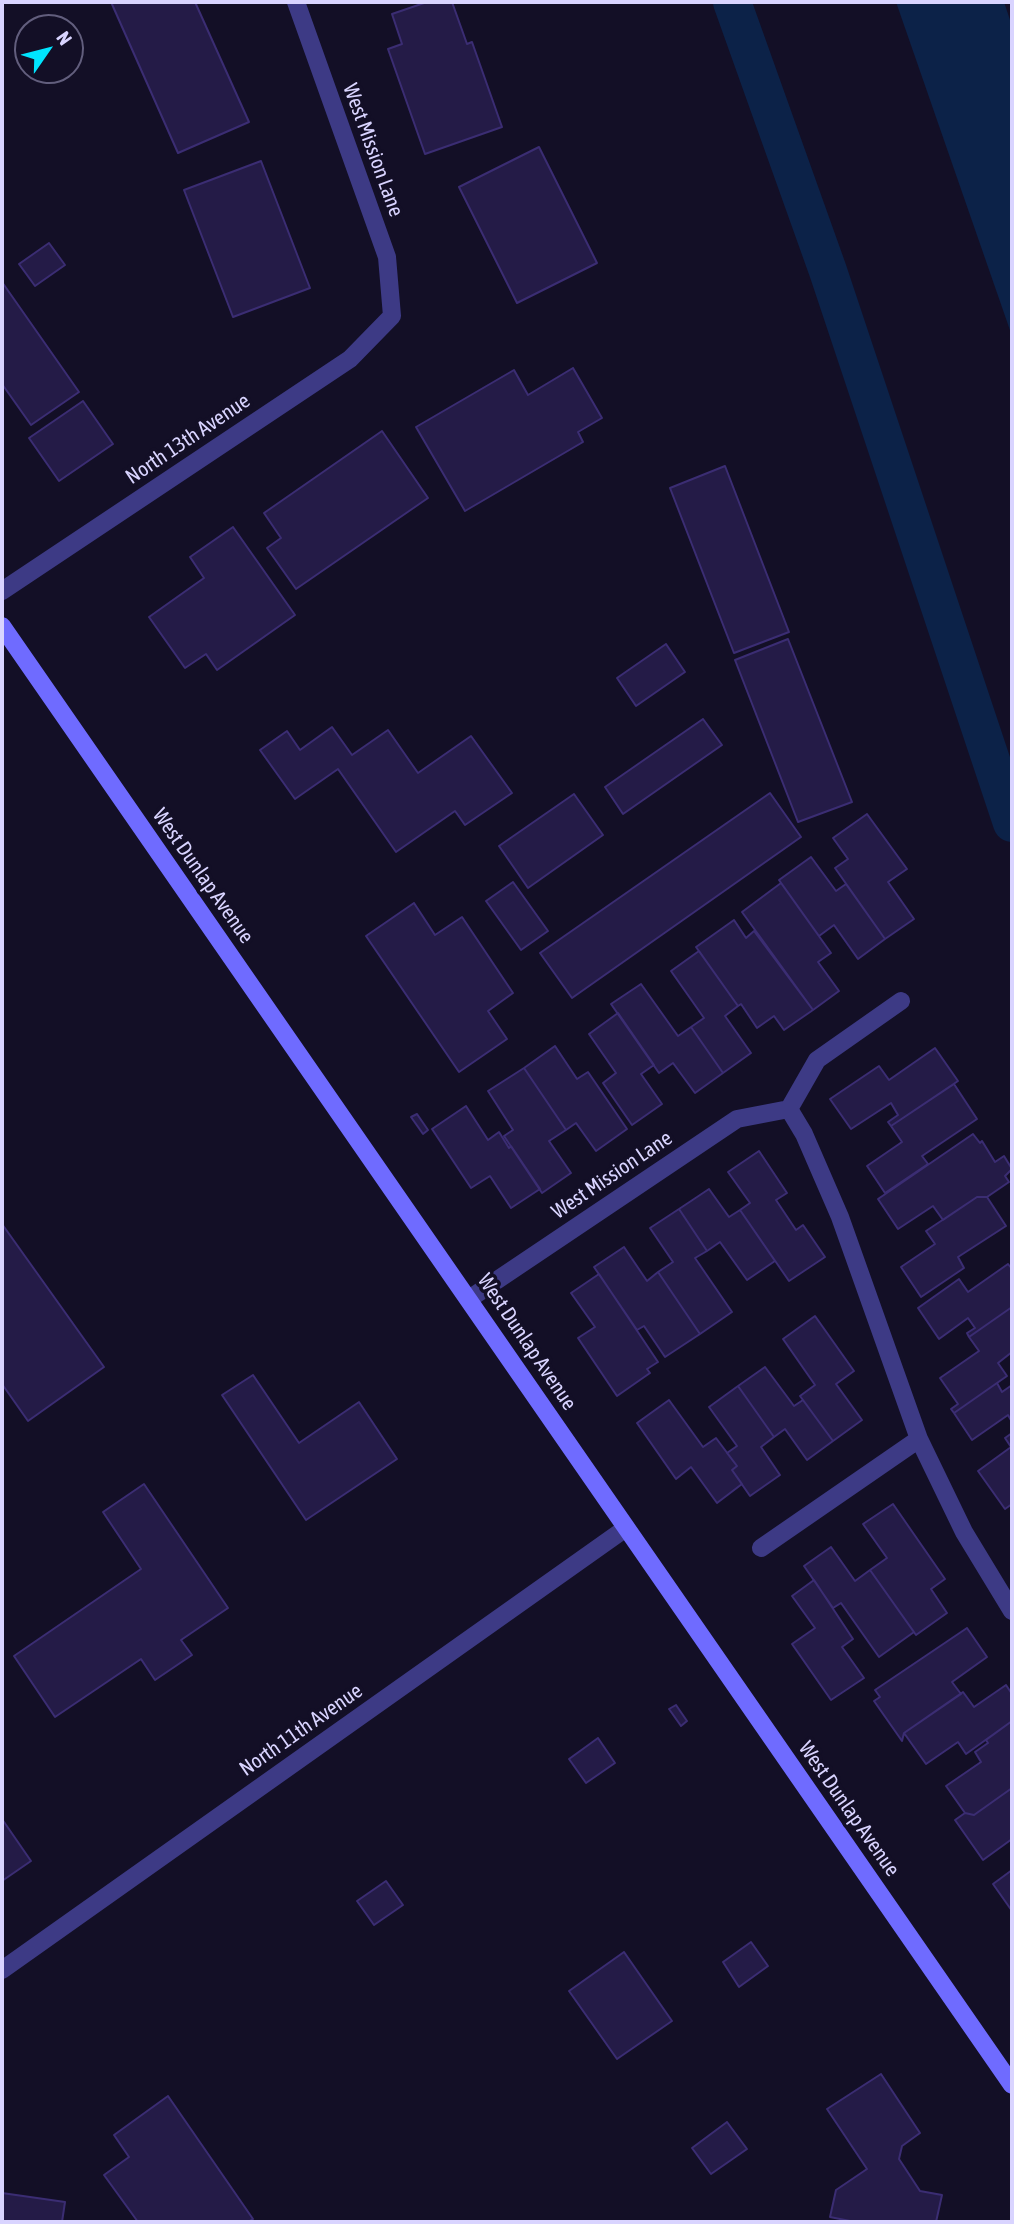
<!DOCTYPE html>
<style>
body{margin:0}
#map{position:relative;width:1014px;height:2224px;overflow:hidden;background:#130f26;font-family:"Asap Condensed",sans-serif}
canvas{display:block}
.frame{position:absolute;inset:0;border:4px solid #d9d4ff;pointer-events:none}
.north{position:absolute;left:14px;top:14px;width:70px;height:70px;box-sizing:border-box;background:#130f26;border:2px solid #625e7d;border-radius:50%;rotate:55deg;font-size:19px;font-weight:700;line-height:28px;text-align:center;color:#d9d4ff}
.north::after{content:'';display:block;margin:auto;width:24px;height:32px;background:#00e5ff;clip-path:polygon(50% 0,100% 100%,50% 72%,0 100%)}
</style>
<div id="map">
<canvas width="1014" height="2224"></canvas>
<div class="frame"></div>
<div class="north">N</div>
</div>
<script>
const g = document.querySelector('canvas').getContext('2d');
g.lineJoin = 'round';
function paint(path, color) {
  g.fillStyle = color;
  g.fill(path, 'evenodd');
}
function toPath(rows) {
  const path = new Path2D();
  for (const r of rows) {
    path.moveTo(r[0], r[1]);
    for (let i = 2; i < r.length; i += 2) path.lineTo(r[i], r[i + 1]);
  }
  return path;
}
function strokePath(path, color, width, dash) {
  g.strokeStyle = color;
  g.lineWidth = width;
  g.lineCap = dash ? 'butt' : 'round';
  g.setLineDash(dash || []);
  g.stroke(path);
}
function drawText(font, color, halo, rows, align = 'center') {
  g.font = font + ' "Asap Condensed",sans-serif';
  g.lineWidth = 7;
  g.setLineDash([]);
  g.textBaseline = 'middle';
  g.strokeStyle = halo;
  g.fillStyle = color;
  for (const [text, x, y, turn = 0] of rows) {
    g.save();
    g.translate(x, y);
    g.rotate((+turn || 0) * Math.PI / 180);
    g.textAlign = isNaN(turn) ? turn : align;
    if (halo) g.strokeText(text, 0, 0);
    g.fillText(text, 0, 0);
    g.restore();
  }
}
const water = toPath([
 [896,2,1004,2,1012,26,1012,336]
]);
const canal = toPath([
 [732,2,828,271,1012,823]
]);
const building = toPath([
 [111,2,195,2,249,122,178,153,111,2],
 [427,2,452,2,467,44,472,42,502,127,425,154,388,49,402,44,392,14,427,2],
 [539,147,597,263,517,303,459,187,539,147],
 [261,161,310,288,233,317,184,190,261,161],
 [49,243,65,265,35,286,19,264,49,243],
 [2,282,79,392,31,425,2,384,2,282],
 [573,368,602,418,578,432,583,442,465,511,416,427,514,370,528,395,573,368],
 [83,401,113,444,59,481,29,438,83,401],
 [382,431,428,498,296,589,267,548,281,538,264,513,382,431],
 [725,466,789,632,734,653,670,488,725,466],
 [233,527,295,615,217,670,206,654,185,668,149,617,204,578,190,557,233,527],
 [788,639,852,802,798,822,735,660,788,639],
 [666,644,685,672,636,706,617,678,666,644],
 [703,719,722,745,623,814,605,787,703,719],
 [332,727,352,755,388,730,418,773,471,736,512,793,465,825,455,811,396,852,338,769,295,799,260,750,287,731,300,750,332,727],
 [770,793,801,837,572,998,540,953,770,793],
 [574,794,603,835,528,888,499,846,574,794],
 [867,814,907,869,888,882,914,919,885,939,835,868,848,859,833,838,867,814],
 [811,857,836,891,846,884,885,939,858,959,834,925,819,936,779,880,811,857],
 [513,882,548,931,521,950,486,901,513,882],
 [781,883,831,953,818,962,839,991,813,1010,742,912,781,883],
 [414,903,435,935,462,917,513,993,488,1011,507,1039,459,1072,366,936,414,903],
 [734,920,746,938,754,931,813,1010,784,1030,774,1016,757,1028,741,1004,738,1006,696,947,734,920],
 [699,951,738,1006,725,1016,751,1053,723,1073,691,1027,704,1018,671,971,699,951],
 [641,984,678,1036,691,1027,723,1073,695,1093,673,1063,659,1073,611,1004,641,984],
 [618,1013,654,1065,641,1074,662,1104,632,1125,603,1083,616,1073,589,1034,618,1013],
 [555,1046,577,1079,588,1072,627,1129,596,1151,576,1123,566,1130,524,1068,555,1046],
 [935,1048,958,1081,891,1126,888,1122,898,1115,891,1103,851,1129,830,1099,879,1066,889,1080,935,1048],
 [524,1068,566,1130,549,1141,571,1173,542,1193,504,1136,513,1130,488,1091,524,1068],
 [954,1084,977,1119,922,1156,928,1164,885,1193,867,1166,902,1142,891,1126,954,1084],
 [466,1106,488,1140,499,1132,509,1148,511,1146,540,1189,511,1208,490,1176,471,1188,432,1129,466,1106],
 [417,1114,428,1130,423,1134,411,1117,417,1114],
 [973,1134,980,1143,982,1141,995,1162,1004,1156,1012,1169,1005,1176,1009,1182,987,1197,977,1197,943,1220,933,1206,898,1229,878,1199,973,1134],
 [759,1151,787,1193,776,1200,796,1230,803,1225,825,1257,789,1281,740,1210,750,1203,728,1172,759,1151],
 [709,1189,729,1217,740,1210,775,1261,747,1280,720,1242,707,1251,679,1209,709,1189],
 [977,1197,987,1197,1006,1226,958,1257,964,1268,921,1297,901,1267,935,1244,926,1231,977,1197],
 [679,1209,707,1251,695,1258,732,1312,700,1334,658,1272,673,1262,650,1228,679,1209],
 [2,1224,104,1367,28,1421,2,1384,2,1224],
 [624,1247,647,1281,658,1272,700,1334,665,1357,644,1326,637,1330,594,1267,624,1247],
 [1008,1264,1012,1269,1012,1307,969,1337,967,1333,975,1328,968,1318,939,1339,918,1308,959,1279,968,1292,1008,1264],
 [599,1274,658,1362,647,1369,650,1373,617,1396,578,1338,595,1327,571,1293,599,1274],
 [1012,1307,1012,1352,998,1363,1007,1376,954,1413,951,1409,958,1404,940,1378,979,1351,969,1337,1012,1307],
 [815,1316,854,1371,836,1384,862,1420,833,1441,800,1396,815,1385,783,1339,815,1316],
 [765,1367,794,1406,803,1400,833,1441,807,1460,785,1429,774,1437,738,1386,765,1367],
 [253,1375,299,1443,359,1402,397,1459,306,1520,222,1395,253,1375],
 [997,1383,1002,1392,1012,1385,1012,1422,1008,1415,972,1440,954,1413,997,1383],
 [738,1386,774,1437,761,1447,780,1475,750,1496,732,1470,737,1466,727,1453,737,1446,709,1407,738,1386],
 [669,1400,703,1447,716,1438,737,1466,732,1470,742,1484,717,1503,691,1467,676,1479,637,1423,669,1400],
 [1012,1433,1012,1504,1005,1509,978,1471,1011,1447,1005,1438,1012,1433],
 [144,1484,228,1608,181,1640,192,1655,155,1680,141,1659,55,1717,14,1656,141,1569,103,1512,144,1484],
 [893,1504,945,1579,931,1589,947,1613,916,1635,870,1570,887,1558,863,1524,893,1504],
 [831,1547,855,1581,870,1570,914,1632,879,1657,841,1603,833,1608,804,1566,831,1547],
 [814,1580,853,1639,842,1647,864,1678,831,1700,792,1644,815,1628,792,1596,814,1580],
 [967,1628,987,1657,952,1682,961,1694,904,1733,902,1741,874,1701,880,1697,875,1690,967,1628],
 [1006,1685,1012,1694,1012,1721,966,1754,958,1742,926,1764,904,1733,963,1692,974,1707,1006,1685],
 [676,1705,687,1721,681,1726,669,1709,676,1705],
 [1012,1721,1012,1788,974,1815,965,1813,946,1786,981,1762,975,1752,988,1743,986,1740,1012,1721],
 [598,1738,615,1763,586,1783,569,1759,598,1738],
 [1012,1788,1012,1839,983,1860,955,1820,965,1813,974,1815,1012,1788],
 [2,1819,31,1861,2,1881,2,1819],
 [1012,1870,1012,1911,993,1884,1012,1870],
 [386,1881,403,1905,374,1925,357,1901,386,1881],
 [751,1942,768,1966,739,1987,723,1962,751,1942],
 [624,1952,672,2021,617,2059,569,1991,624,1952],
 [881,2074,920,2133,902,2146,899,2159,920,2191,942,2195,936,2222,855,2222,830,2217,836,2190,867,2169,827,2109,881,2074],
 [168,2096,253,2219,248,2222,138,2222,104,2175,129,2157,114,2135,168,2096],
 [727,2122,747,2149,711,2174,692,2148,727,2122],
 [2,2193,65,2202,62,2222,2,2222,2,2193]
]);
const minor = toPath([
 [2,591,350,359,392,316,387,257,296,2],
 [789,1109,804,1134,840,1217,919,1439,964,1532,1012,1611],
 [469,1299,737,1119,789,1109,817,1060,901,1001],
 [761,1548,919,1439],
 [2,1970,626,1528]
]);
const secondary = toPath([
 [2,626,1012,2085]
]);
const streetNames = [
 ["West Mission Lane",373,150,70],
 ["North 13th Avenue",188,439,-34],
 ["West Dunlap Avenue",203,876,55],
 ["West Mission Lane",612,1175,-34],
 ["West Dunlap Avenue",527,1342,56],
 ["North 11th Avenue",301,1730,-35],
 ["West Dunlap Avenue",849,1809,55]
];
paint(water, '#0c2248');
strokePath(canal, '#0c2248', 38);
paint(building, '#241b47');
strokePath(building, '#3b2d73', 2);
strokePath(minor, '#3d3a85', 18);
strokePath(secondary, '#6f6bff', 18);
drawText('21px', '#d9d4ff', '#130f26', streetNames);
</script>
